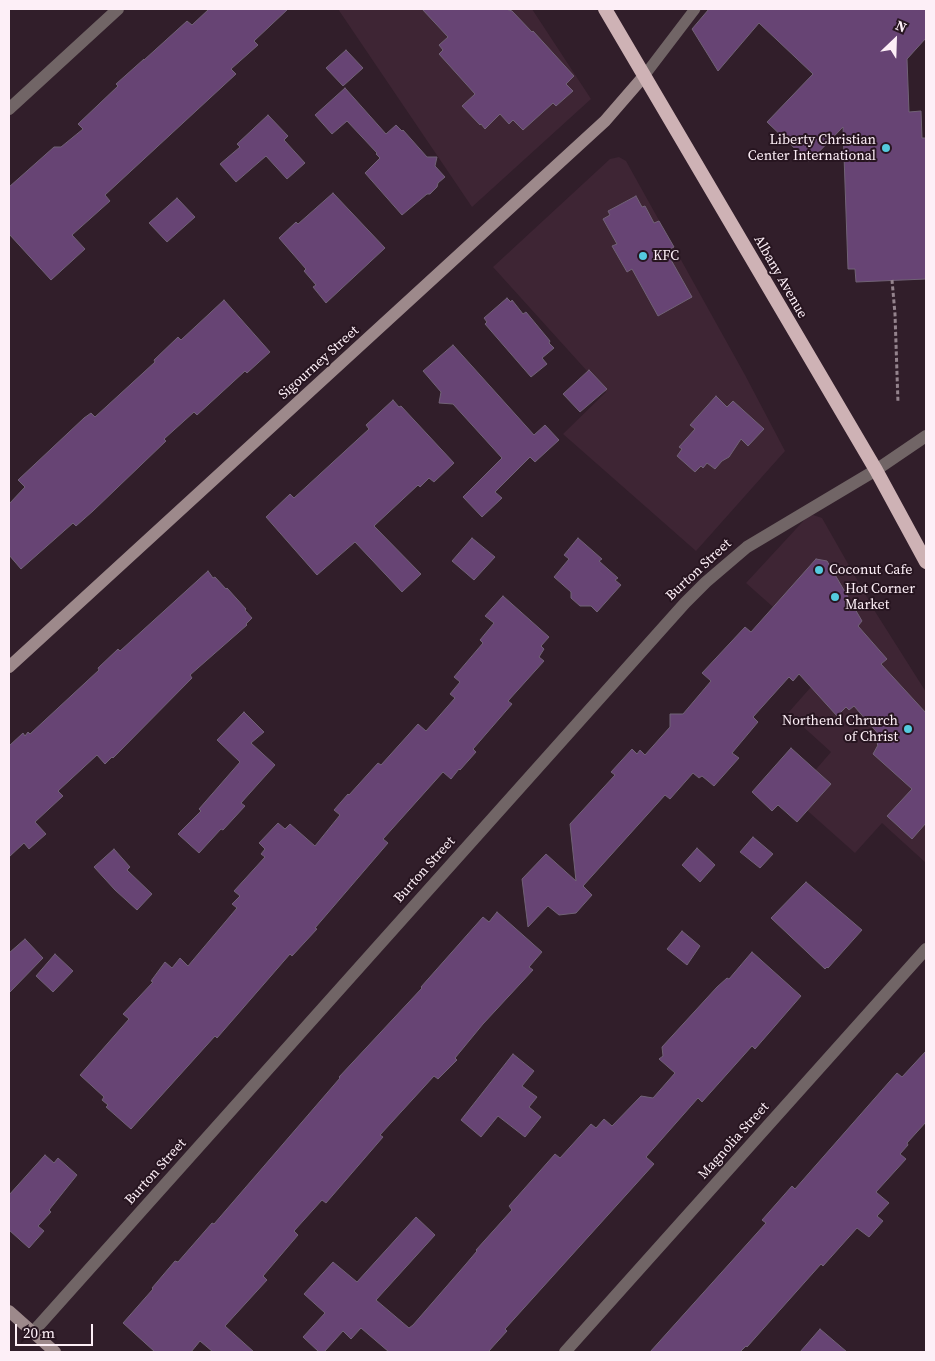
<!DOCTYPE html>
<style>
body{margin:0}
#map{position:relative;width:935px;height:1361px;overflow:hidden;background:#311e2a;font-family:"Source Serif 4",serif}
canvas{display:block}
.frame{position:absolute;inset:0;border:10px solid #fdeff7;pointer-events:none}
.north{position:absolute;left:870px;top:15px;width:50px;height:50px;-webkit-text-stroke:4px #271520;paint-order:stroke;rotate:24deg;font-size:14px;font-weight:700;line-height:20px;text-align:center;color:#fdeff7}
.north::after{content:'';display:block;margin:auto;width:18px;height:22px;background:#fdeff7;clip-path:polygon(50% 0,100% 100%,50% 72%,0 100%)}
.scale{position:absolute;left:15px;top:1324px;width:78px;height:22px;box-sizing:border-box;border:2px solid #fdeff7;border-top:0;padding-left:6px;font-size:15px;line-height:18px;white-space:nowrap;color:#fdeff7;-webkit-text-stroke:4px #271520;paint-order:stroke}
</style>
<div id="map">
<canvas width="935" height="1361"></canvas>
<div class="frame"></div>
<div class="north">N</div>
<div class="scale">20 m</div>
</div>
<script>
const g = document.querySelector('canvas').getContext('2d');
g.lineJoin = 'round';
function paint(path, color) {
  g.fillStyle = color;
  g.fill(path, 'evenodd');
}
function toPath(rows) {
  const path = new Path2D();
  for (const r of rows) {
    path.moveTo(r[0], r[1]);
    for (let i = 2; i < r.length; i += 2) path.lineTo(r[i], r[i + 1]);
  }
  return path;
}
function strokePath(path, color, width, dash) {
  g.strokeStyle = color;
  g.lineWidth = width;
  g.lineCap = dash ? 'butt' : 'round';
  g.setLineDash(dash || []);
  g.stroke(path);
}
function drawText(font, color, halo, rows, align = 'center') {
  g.font = font + ' "Source Serif 4",serif';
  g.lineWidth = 4;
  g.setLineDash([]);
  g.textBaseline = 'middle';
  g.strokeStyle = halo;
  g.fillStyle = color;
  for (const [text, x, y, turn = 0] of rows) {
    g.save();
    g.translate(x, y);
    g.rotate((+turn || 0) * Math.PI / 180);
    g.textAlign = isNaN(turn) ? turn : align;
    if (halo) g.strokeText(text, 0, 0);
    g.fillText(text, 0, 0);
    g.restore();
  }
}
const built = toPath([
 [338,9,532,9,591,99,472,207],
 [619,157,626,161,745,375,785,451,696,551,563,434,606,392,493,267,610,159],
 [813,515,822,518,876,613,926,692,926,863,882,823,855,853,792,797,831,752,788,713,834,661,746,583,807,517]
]);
const building = toPath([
 [209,9,288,9,254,41,258,45,231,69,236,74,105,195,110,201,72,235,85,249,51,280,9,234,9,187,54,147,61,147,83,129,78,124,118,86,116,84,144,59,144,60,187,21,192,25,209,9],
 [422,9,506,9,512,11,532,32,533,31,574,76,566,84,573,91,556,106,553,103,523,130,513,120,509,124,500,114,485,129,481,124,480,125,462,106,475,94,439,54,443,50,439,45,448,37,422,9],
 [709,9,926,9,926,38,907,59,909,112,921,111,922,138,926,138,926,279,856,282,855,269,848,269,843,127,809,162,767,122,813,74,759,23,718,71,692,29,709,9],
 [346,50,363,68,343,86,326,68,346,50],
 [345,88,386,134,396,125,402,131,403,130,427,157,437,157,435,166,445,177,438,183,437,187,430,194,427,194,402,215,365,173,380,158,376,154,377,153,347,121,332,134,315,115,345,88],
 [268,115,288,136,284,140,305,163,287,179,266,156,236,182,220,164,240,147,237,144,268,115],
 [333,193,385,248,326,303,313,287,316,285,304,271,306,269,279,238,296,222,298,224,333,193],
 [636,196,642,207,645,206,654,223,659,221,674,247,666,251,692,297,658,316,632,269,627,272,612,246,617,244,603,219,610,215,608,211,636,196],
 [177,198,195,217,167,242,149,223,177,198],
 [507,298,511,302,512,300,523,314,526,312,550,341,549,343,554,348,542,358,547,364,531,377,485,324,487,322,484,318,507,298],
 [224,300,270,352,247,373,245,371,197,415,194,412,164,439,166,441,93,511,76,526,73,523,21,569,9,555,9,504,25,487,18,480,84,418,91,413,95,417,155,362,154,360,178,337,181,340,224,300],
 [453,345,534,435,545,425,559,440,535,462,530,457,495,492,502,498,482,517,463,497,502,458,453,404,439,403,441,392,423,371,453,345],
 [589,370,607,389,580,412,563,394,589,370],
 [716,396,727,407,733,401,764,429,748,446,741,439,729,457,722,461,715,469,707,463,703,468,701,466,695,472,677,456,682,449,679,447,695,429,690,425,716,396],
 [393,400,399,407,401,406,454,463,434,482,429,478,420,487,418,485,374,526,421,574,402,592,355,542,317,575,266,517,290,494,294,498,369,429,366,425,393,400],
 [472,538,495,557,474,580,452,561,472,538],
 [578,538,602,559,599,561,618,578,615,580,621,585,597,612,591,606,580,606,571,598,571,592,554,577,569,559,564,555,578,538],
 [816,559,827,561,862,621,858,626,887,659,881,664,926,713,926,823,912,839,887,816,912,789,873,754,878,745,877,744,882,738,854,706,849,710,846,707,837,716,799,674,793,681,789,677,753,717,758,722,732,753,739,758,714,786,702,776,699,778,693,773,670,799,665,795,583,886,592,895,576,913,559,915,548,906,528,927,522,879,546,854,576,881,570,824,615,775,611,772,632,749,637,754,640,750,645,755,670,727,670,714,683,714,711,681,702,673,745,627,751,632,816,559],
 [208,571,213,578,215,577,226,589,227,588,246,609,245,610,252,618,246,624,247,625,190,675,192,678,113,758,112,757,105,764,97,755,58,791,63,796,35,822,46,834,29,849,24,843,9,857,9,746,23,733,25,736,28,732,30,734,99,670,98,668,118,649,120,651,208,571],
 [503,596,549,637,541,646,544,649,539,657,544,661,508,701,512,704,473,749,476,752,460,770,459,769,451,779,443,772,383,839,388,843,315,928,317,929,292,956,290,954,217,1038,215,1036,131,1129,106,1107,108,1105,102,1100,104,1097,80,1075,129,1019,123,1014,153,982,151,981,165,962,172,968,180,958,188,966,237,908,232,904,240,896,234,891,265,857,261,854,265,849,259,843,278,823,285,829,290,824,315,846,340,815,334,810,348,794,349,795,378,763,381,765,418,724,426,731,455,698,450,694,460,682,454,677,483,643,480,640,494,623,485,616,503,596],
 [244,712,264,732,251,743,275,765,241,803,245,806,223,830,221,829,199,853,178,834,201,811,199,809,240,762,217,740,244,712],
 [791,748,831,784,797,822,778,805,772,811,752,792,791,748],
 [753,837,773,854,760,868,740,852,753,837],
 [697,848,715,865,700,882,682,865,697,848],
 [114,849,130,867,127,870,152,894,137,910,115,890,94,867,114,849],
 [806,882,862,930,828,968,827,967,825,969,771,918,806,882],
 [497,912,542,952,529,967,533,970,483,1024,455,1058,457,1060,438,1079,434,1076,380,1135,383,1137,326,1203,322,1200,294,1231,298,1235,263,1276,267,1280,225,1326,254,1352,213,1352,200,1341,191,1352,155,1352,123,1323,153,1289,152,1288,175,1261,178,1262,212,1223,214,1224,340,1078,339,1077,422,988,421,987,483,917,489,922,497,912],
 [682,931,700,946,687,965,667,949,682,931],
 [25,939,43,958,9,993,9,953,25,939],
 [752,952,801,996,755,1049,752,1046,702,1102,698,1098,646,1157,654,1164,505,1329,507,1331,488,1352,389,1352,361,1328,351,1339,343,1331,324,1352,319,1352,303,1337,325,1313,304,1294,333,1262,357,1282,416,1217,435,1235,376,1300,409,1328,413,1325,466,1264,477,1251,476,1250,512,1210,509,1206,555,1154,560,1158,591,1124,596,1128,604,1119,612,1126,641,1096,653,1098,675,1073,659,1059,663,1056,662,1047,717,987,727,978,729,979,752,952],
 [55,954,73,971,53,992,36,976,55,954],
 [926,1051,926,1122,907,1143,908,1145,900,1154,906,1159,876,1192,889,1203,877,1216,883,1221,869,1237,857,1228,823,1266,821,1264,747,1347,746,1346,740,1352,650,1352,766,1223,762,1220,792,1186,795,1189,897,1073,902,1077,926,1051],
 [513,1054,534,1071,522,1086,537,1097,529,1107,541,1117,525,1137,498,1116,481,1137,461,1120,513,1054],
 [45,1155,54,1163,58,1158,77,1175,49,1210,51,1212,38,1226,44,1231,29,1248,9,1230,9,1195,45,1155],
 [820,1329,847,1352,800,1352,820,1329]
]);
const path = toPath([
 [892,280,895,314,898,403]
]);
const service = toPath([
 [644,76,695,9]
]);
const minor = toPath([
 [9,109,118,9],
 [33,1332,685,603,706,582,747,547,876,470],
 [565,1352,926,949]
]);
const tertiary = toPath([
 [876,470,926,436]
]);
const secondary = toPath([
 [9,667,605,121,644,76],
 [9,1311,55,1352]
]);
const trunk = toPath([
 [605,9,876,470,926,562]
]);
const markers = [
 [886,148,5,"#54cade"],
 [643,256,5,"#54cade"],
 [819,570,5,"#54cade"],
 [835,597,5,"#54cade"],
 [908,729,5,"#54cade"]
];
const poiNames = [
 ["Liberty Christian",876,140,"right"],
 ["Center International",876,156,"right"],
 ["KFC",653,256],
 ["Coconut Cafe",829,570],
 ["Hot Corner",845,589],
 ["Market",845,605],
 ["Northend Chrurch",898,721,"right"],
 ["of Christ",898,737,"right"]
];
const streetNames = [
 ["Albany Avenue",780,277,60],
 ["Sigourney Street",319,363,-42],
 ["Burton Street",699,570,-43],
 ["Burton Street",425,870,-48],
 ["Magnolia Street",734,1141,-48],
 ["Burton Street",156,1172,-48]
];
paint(built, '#3e2534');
paint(building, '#674474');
strokePath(building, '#716276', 1);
strokePath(path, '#94838d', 3, [4, 2.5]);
strokePath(service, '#716566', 11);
strokePath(minor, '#716566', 12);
strokePath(tertiary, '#716566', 12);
strokePath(secondary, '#9d898b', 12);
strokePath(trunk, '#ceb2b5', 14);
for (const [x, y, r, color] of markers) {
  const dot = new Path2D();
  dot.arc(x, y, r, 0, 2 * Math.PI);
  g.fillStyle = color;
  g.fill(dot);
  strokePath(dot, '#271520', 2);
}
drawText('14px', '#fdeff7', '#271520', poiNames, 'left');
drawText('14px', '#fdeff7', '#271520', streetNames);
</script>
